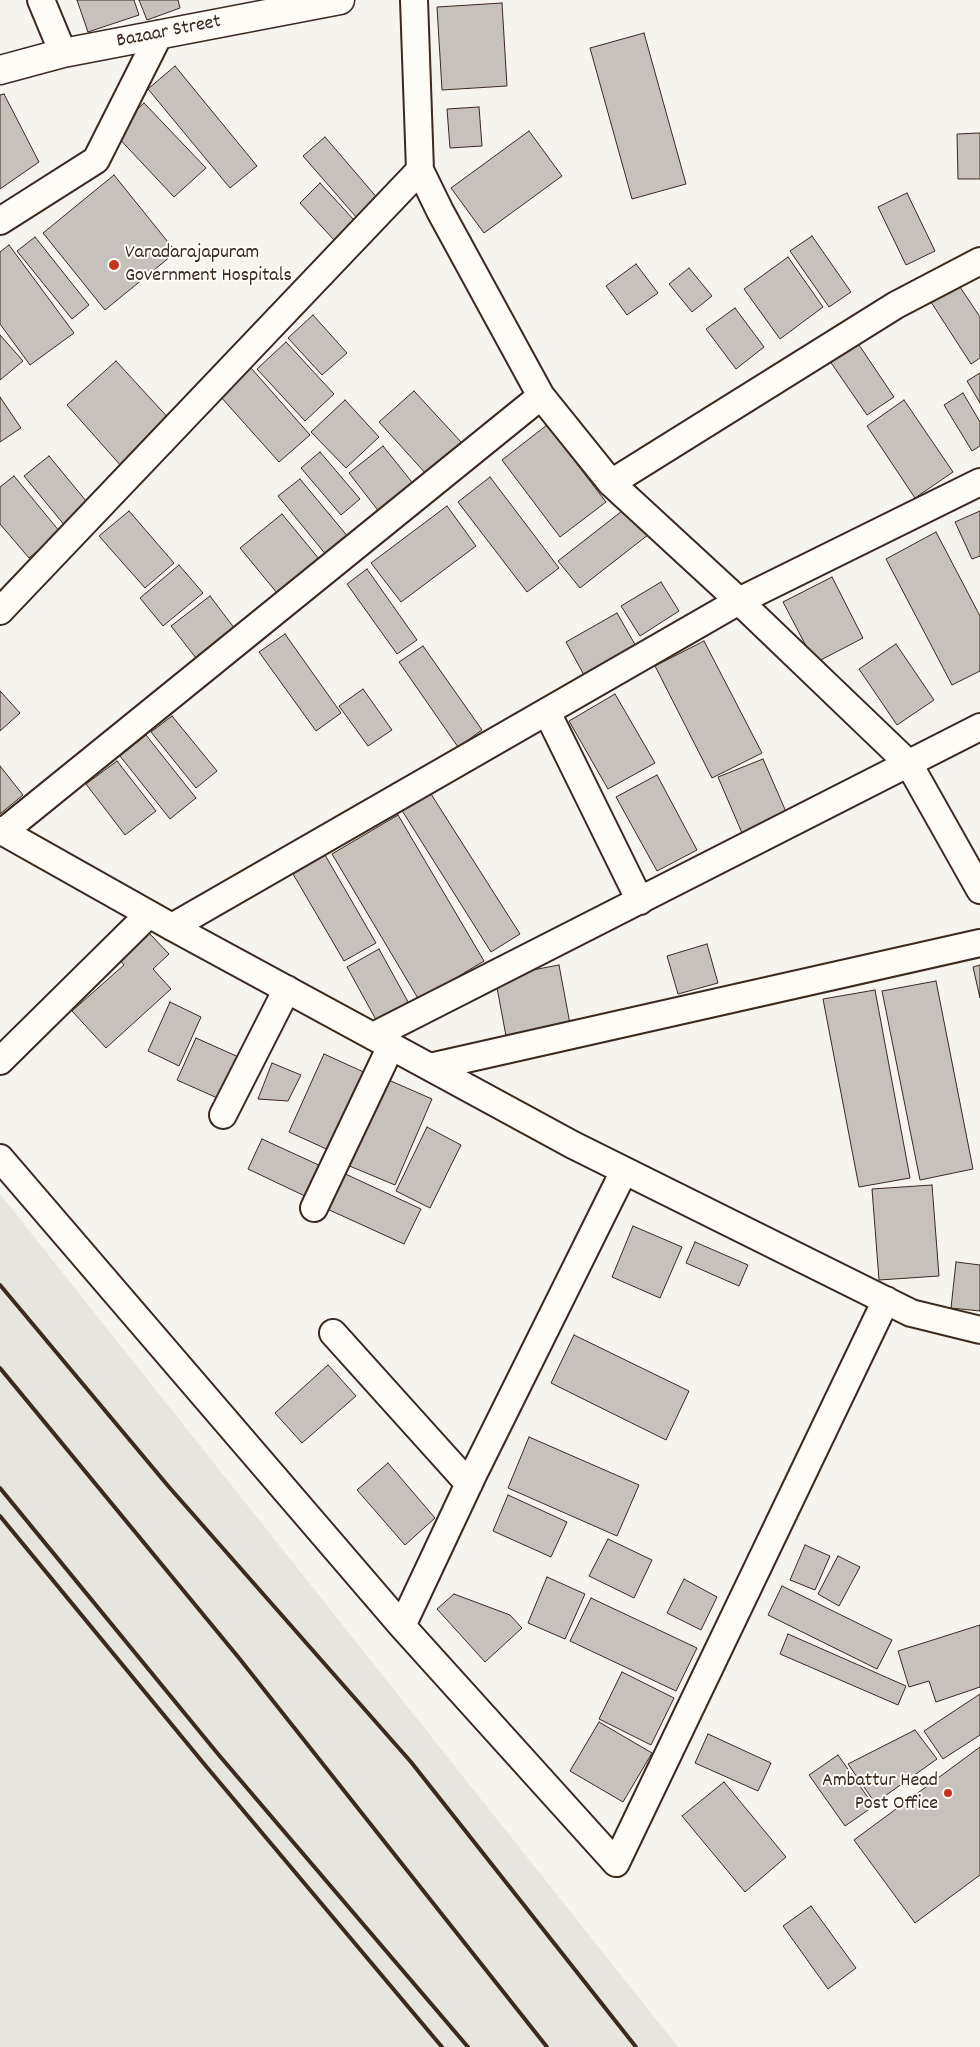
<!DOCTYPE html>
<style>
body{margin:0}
canvas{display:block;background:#f5f4ee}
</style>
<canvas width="980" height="2047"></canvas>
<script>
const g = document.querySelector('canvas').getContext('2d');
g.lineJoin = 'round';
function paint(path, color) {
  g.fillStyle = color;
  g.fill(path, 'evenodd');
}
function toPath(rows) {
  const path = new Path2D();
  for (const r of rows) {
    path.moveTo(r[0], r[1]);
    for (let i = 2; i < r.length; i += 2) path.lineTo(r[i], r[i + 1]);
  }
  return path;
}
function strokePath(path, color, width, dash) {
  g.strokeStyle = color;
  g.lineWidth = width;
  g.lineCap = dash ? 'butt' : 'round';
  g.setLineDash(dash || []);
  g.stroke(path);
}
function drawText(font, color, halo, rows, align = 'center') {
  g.font = font + ' Dekko,sans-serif';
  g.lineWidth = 4;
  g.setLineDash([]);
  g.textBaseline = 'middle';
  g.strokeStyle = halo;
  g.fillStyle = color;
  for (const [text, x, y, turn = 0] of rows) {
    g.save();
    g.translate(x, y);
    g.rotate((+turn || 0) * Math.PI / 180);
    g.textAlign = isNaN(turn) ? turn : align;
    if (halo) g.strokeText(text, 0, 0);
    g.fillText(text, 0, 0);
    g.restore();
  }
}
const built = toPath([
 [0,1194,678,2047,0,2047]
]);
const building = toPath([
 [77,0,134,0,139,15,88,32,77,0],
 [139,0,178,0,180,8,147,20,139,0],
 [502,3,507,86,442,90,437,7,502,3],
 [644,33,686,184,632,199,590,48,644,33],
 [175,66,257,166,230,188,148,89,175,66],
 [4,94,39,162,0,189,0,95,4,94],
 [144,103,206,168,174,197,113,132,144,103],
 [479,107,482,146,450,148,447,109,479,107],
 [529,131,562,176,484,233,451,188,529,131],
 [980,133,980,179,958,179,957,134,980,133],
 [325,137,379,200,357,218,303,156,325,137],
 [114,175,176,252,105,310,43,233,114,175],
 [320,183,354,220,334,240,300,203,320,183],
 [907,193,935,251,906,265,878,207,907,193],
 [812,236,851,292,829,307,790,251,812,236],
 [35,237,89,305,72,319,17,251,35,237],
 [9,245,74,333,30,365,0,324,0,252,9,245],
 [788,257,823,307,780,339,744,289,788,257],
 [636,264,658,293,627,315,606,286,636,264],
 [689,268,712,296,692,312,669,284,689,268],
 [956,281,980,317,980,358,971,364,929,299,956,281],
 [735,308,764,347,736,369,706,329,735,308],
 [313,315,347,353,322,375,288,338,313,315],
 [0,335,23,361,0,380,0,335],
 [853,336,894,397,867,415,825,354,853,336],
 [286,342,334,394,305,421,257,369,286,342],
 [116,361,172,422,122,467,67,405,116,361],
 [251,368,310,435,279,462,220,396,251,368],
 [980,373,980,403,967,381,980,373],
 [414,391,462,443,427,475,379,422,414,391],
 [963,393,980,422,980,446,972,451,944,405,963,393],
 [0,397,21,428,0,442,0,397],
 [345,400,379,437,346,468,311,432,345,400],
 [904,400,953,472,915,498,867,426,904,400],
 [547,425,606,502,560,537,502,460,547,425],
 [383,446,415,486,380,513,349,473,383,446],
 [320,452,360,499,341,515,301,468,320,452],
 [49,456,91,507,66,527,24,476,49,456],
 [14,476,60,532,29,558,0,524,0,487,14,476],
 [490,477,559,568,527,592,458,502,490,477],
 [300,479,349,538,327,556,278,496,300,479],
 [631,504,653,531,580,588,558,561,631,504],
 [447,506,476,546,401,602,371,563,447,506],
 [129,511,174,563,145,588,99,536,129,511],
 [980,511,980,556,972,559,955,522,980,511],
 [282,514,324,565,282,599,240,548,282,514],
 [936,532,980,616,980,671,952,685,886,559,936,532],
 [179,565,203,593,163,626,140,598,179,565],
 [367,569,417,640,397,654,347,584,367,569],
 [832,577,863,638,815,663,783,602,832,577],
 [661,582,679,611,640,636,621,606,661,582],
 [210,596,235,629,196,658,171,626,210,596],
 [617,613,637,648,585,677,566,642,617,613],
 [285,634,341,713,316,731,259,652,285,634],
 [704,641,762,753,712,778,655,666,704,641],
 [896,644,934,700,897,725,859,669,896,644],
 [423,646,482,730,458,747,399,662,423,646],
 [363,689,392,730,368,746,339,706,363,689],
 [0,691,20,713,0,731,0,691],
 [615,694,655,763,608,789,569,721,615,694],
 [172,716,217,771,196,788,151,732,172,716],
 [146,735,196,798,170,819,120,756,146,735],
 [763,759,787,814,742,833,718,777,763,759],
 [117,761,156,811,125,835,86,784,117,761],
 [0,766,23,795,0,814,0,766],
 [657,775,697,850,657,871,616,797,657,775],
 [424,783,520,934,491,952,396,801,424,783],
 [398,815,484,961,419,1000,332,854,398,815],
 [325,855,376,943,344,961,293,874,325,855],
 [149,933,169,954,153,969,171,989,106,1048,72,1011,124,965,119,959,149,933],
 [707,944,718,983,678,994,667,956,707,944],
 [379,949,412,1009,380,1027,347,967,379,949],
 [559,965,570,1024,506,1036,495,977,559,965],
 [980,965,980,998,973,967,980,965],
 [936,981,973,1169,920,1180,882,991,936,981],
 [875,990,910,1178,859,1187,823,999,875,990],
 [170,1002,201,1017,179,1066,148,1051,170,1002],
 [196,1038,243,1059,224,1101,177,1080,196,1038],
 [324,1054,368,1074,333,1152,289,1132,324,1054],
 [272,1063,301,1075,288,1101,258,1099,272,1063],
 [384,1078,432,1099,395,1185,347,1165,384,1078],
 [427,1127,461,1145,430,1208,396,1191,427,1127],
 [262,1139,323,1167,309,1198,248,1169,262,1139],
 [341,1172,421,1209,404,1244,325,1208,341,1172],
 [932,1185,939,1276,879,1280,872,1189,932,1185],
 [633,1226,682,1247,660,1298,612,1277,633,1226],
 [695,1242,748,1265,739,1286,686,1263,695,1242],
 [956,1262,980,1265,980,1311,951,1308,956,1262],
 [574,1335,689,1391,666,1440,551,1383,574,1335],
 [328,1365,356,1396,302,1443,275,1413,328,1365],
 [529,1437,639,1485,617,1536,508,1488,529,1437],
 [388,1463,435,1518,405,1545,357,1490,388,1463],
 [508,1495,567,1522,551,1557,493,1531,508,1495],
 [608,1539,652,1560,634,1598,589,1576,608,1539],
 [805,1545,830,1556,815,1590,790,1580,805,1545],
 [838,1556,860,1567,839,1606,818,1594,838,1556],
 [547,1577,585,1594,565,1639,528,1623,547,1577],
 [684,1579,717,1597,701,1630,667,1613,684,1579],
 [782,1586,892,1640,877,1669,768,1615,782,1586],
 [454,1594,510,1615,522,1628,485,1662,437,1609,454,1594],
 [591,1598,697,1648,676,1691,570,1641,591,1598],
 [980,1625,980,1687,936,1702,929,1681,909,1687,898,1651,980,1625],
 [788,1634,906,1686,898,1705,780,1654,788,1634],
 [622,1672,674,1698,651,1745,599,1719,622,1672],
 [980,1694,980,1735,943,1759,924,1731,980,1694],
 [599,1722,652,1753,623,1802,570,1771,599,1722],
 [915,1730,937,1759,875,1803,848,1764,915,1730],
 [708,1734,771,1763,758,1791,695,1763,708,1734],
 [980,1747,980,1875,915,1923,854,1840,980,1747],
 [838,1755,874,1806,845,1826,809,1775,838,1755],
 [724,1782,786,1857,745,1892,682,1816,724,1782],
 [811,1906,856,1968,828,1989,783,1926,811,1906]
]);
const street = toPath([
 [41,0,63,53],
 [414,0,420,170,440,211,541,396,611,483,739,601,909,764,980,890],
 [0,221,96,160,159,35],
 [611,483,896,305,980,261],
 [0,611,420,170],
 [547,712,640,901],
 [0,830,172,927,573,1145,911,1313,980,1330],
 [3,832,541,396],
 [172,927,739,601,980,482],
 [373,1036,980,727],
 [0,1061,149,914],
 [430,1067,980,943],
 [223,1115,287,989],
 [0,1158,402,1626,473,1475,624,1171],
 [314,1208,391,1046],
 [333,1333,469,1484],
 [402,1626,616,1863,886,1300]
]);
const secondary = toPath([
 [0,70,63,53,340,0]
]);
const rail = toPath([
 [0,1285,169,1487,411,1762,636,2047],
 [0,1368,239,1658,547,2047],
 [0,1488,218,1754,468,2047],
 [0,1516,205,1765,442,2047]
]);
const markers = [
 [114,265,6,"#c8321e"],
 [948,1793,5,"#c8321e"]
];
const streetNames = [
 ["Bazaar Street",169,33,-11]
];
const poiNames = [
 ["Varadarajapuram",125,254],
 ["Government Hospitals",125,277],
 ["Ambattur Head",938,1782,"right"],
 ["Post Office",938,1805,"right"]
];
paint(built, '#e7e5df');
paint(building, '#c7c1bb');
strokePath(building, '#3b2a1e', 1);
strokePath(street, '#3b2a1e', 30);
strokePath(secondary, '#3b2a1e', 31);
strokePath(street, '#fdfcf7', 26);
strokePath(secondary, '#fdfcf7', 28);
strokePath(rail, '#3b2a1e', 4);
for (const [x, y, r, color] of markers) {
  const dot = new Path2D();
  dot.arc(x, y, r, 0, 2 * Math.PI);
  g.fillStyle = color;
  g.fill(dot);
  strokePath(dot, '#fdfcf7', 2);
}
drawText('20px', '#3b2a1e', '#fdfcf7', streetNames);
drawText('20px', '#3b2a1e', '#fdfcf7', poiNames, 'left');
</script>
